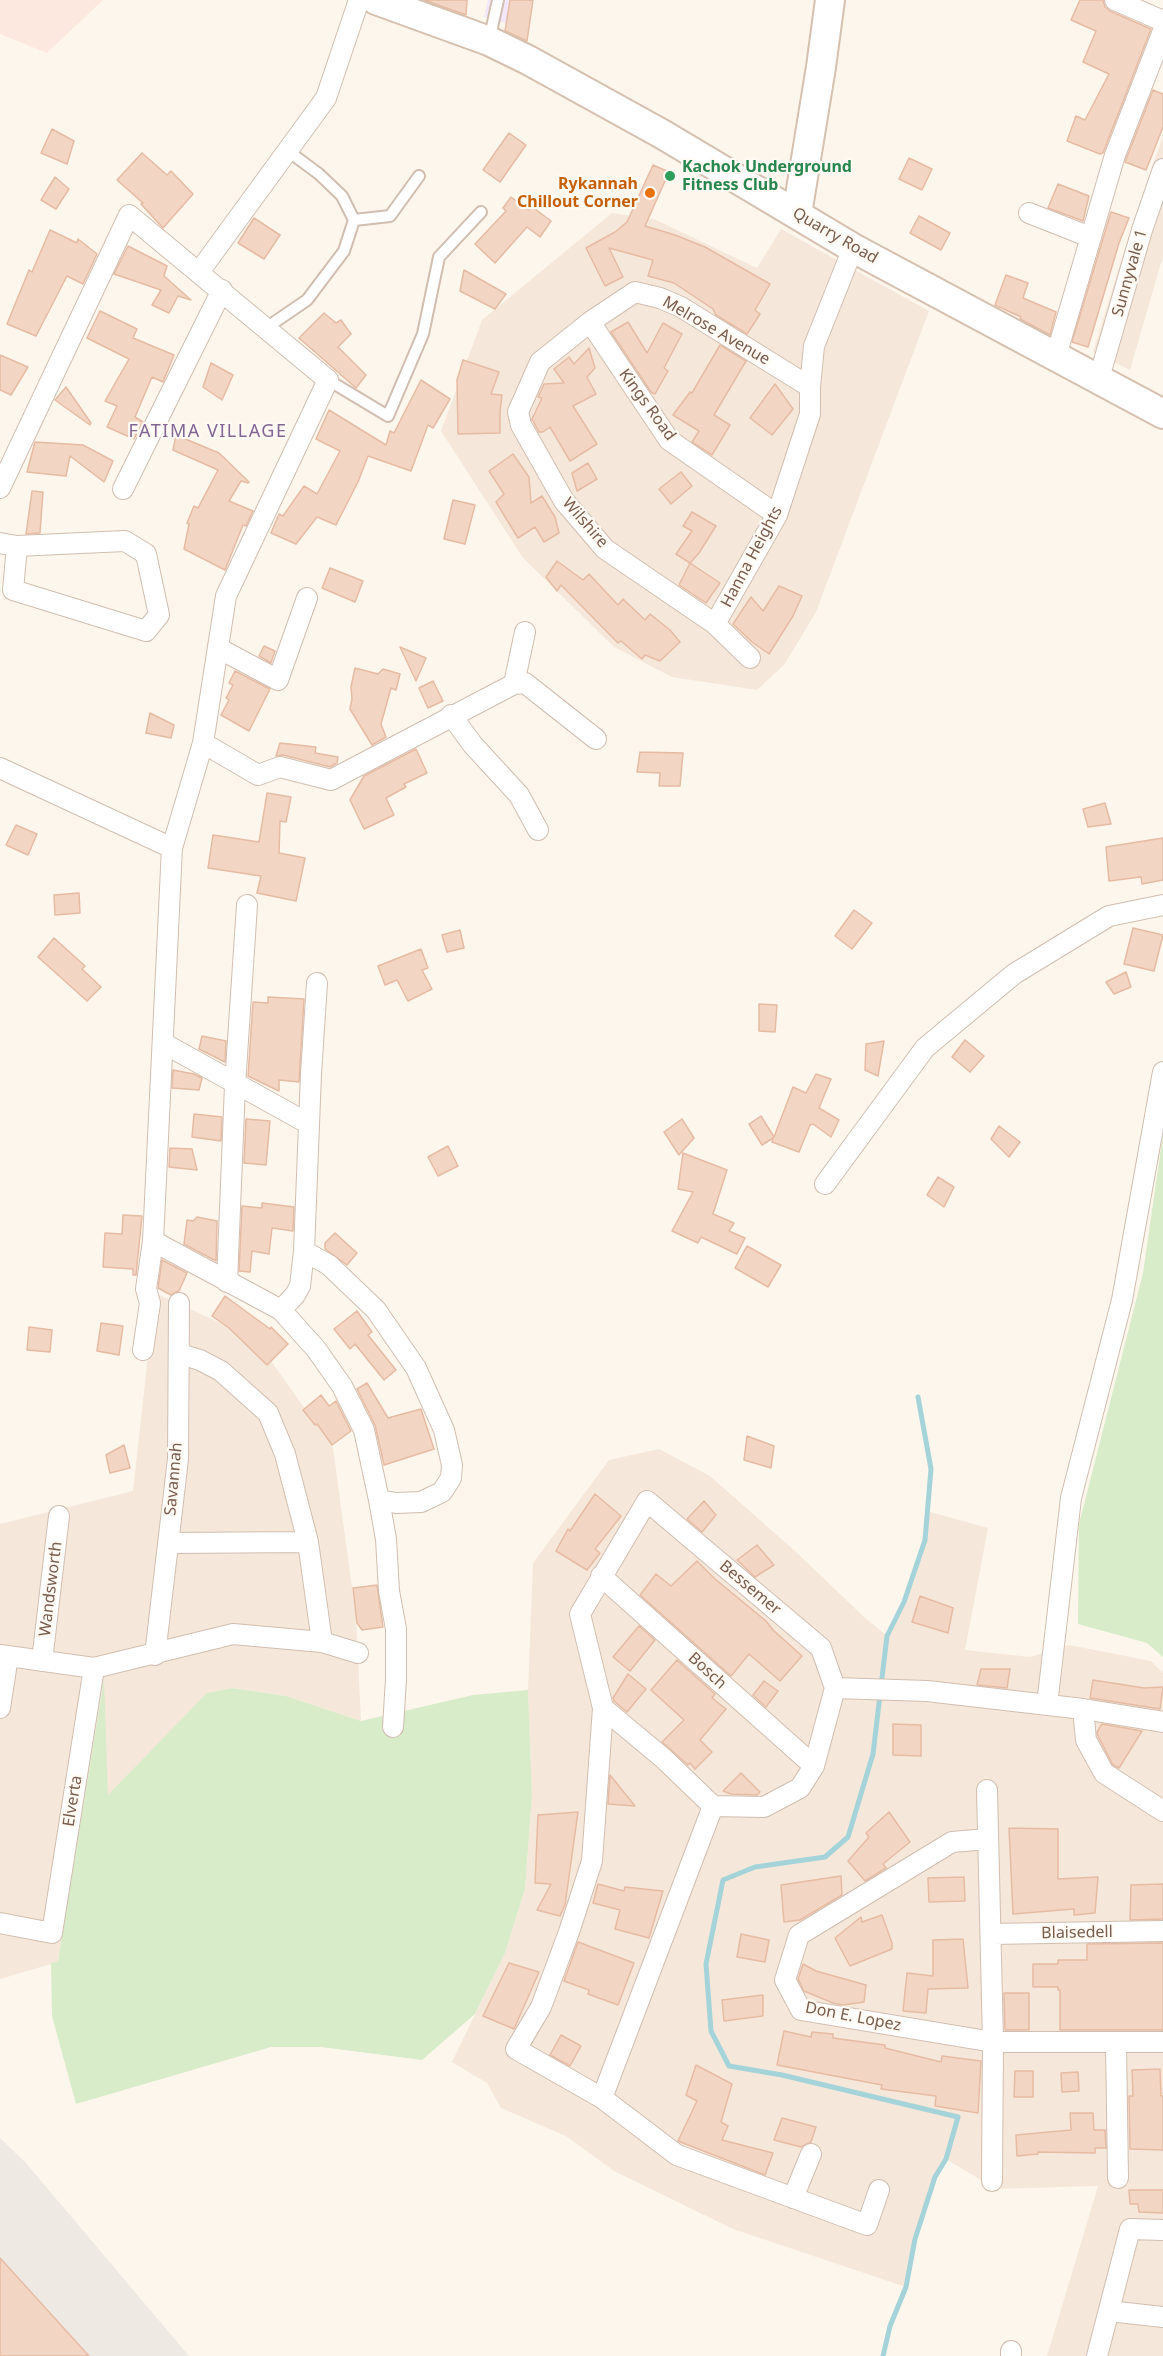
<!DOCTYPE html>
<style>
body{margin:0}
canvas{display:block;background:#fdf6ec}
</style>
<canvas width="1163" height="2356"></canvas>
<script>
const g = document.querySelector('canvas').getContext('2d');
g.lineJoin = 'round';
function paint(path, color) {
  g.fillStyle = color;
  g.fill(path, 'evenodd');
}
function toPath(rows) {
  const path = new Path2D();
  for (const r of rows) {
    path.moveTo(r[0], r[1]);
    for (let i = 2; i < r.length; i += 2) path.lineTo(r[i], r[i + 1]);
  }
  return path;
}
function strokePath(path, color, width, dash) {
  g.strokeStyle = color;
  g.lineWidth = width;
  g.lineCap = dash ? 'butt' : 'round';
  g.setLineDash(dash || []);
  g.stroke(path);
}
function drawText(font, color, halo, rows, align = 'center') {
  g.font = font + ' "Noto Sans",sans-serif';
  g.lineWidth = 4.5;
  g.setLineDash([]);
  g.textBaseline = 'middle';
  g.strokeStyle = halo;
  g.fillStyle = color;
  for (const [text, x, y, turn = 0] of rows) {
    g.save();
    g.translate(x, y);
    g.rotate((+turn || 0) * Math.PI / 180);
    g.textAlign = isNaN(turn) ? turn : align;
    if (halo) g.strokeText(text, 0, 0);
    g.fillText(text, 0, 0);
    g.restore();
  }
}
const residential = toPath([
 [1163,136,1163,256,1130,370,1093,352,1133,222],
 [612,213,654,219,757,268,781,229,929,311,816,612,784,665,757,690,672,677,614,647,523,558,441,431,482,320],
 [155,1293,229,1327,266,1354,333,1448,356,1617,361,1721,286,1696,232,1688,207,1693,108,1796,103,1684,58,1962,0,1979,0,1524,133,1491],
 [659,1449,710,1476,795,1551,865,1618,886,1635,904,1602,925,1541,927,1511,988,1528,965,1650,1030,1657,1069,1645,1151,1661,1163,1673,1163,2356,1047,2356,1098,2186,996,2189,946,2159,935,2177,915,2239,906,2287,733,2229,614,2171,566,2136,501,2108,487,2083,452,2062,505,1953,525,1889,532,1795,528,1691,533,1563,609,1460]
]);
const commercial = toPath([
 [0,0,103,0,47,53,0,34]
]);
const industrial = toPath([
 [0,2138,26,2163,189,2356,0,2356]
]);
const education = toPath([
 [488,0,516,0,511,25,484,17]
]);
const green = toPath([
 [1163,1134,1163,1657,1147,1643,1078,1624,1079,1524,1143,1273],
 [104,1679,108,1795,207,1693,232,1688,286,1696,361,1721,473,1695,528,1690,532,1795,525,1889,505,1953,475,2014,422,2060,321,2047,271,2047,76,2104,52,2016,51,1963,58,1961]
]);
const stream = toPath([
 [881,1686,887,1636,904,1602,925,1540,931,1469,918,1397],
 [880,1695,873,1754,848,1837,825,1857,755,1867,723,1880,706,1964,711,2031,729,2066,782,2075,958,2117,946,2159,935,2177,915,2239,906,2287,890,2326,883,2356]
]);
const building = toPath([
 [424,0,467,0,466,15,424,0],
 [510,0,533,0,527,41,505,31,510,0],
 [1080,0,1103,0,1105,7,1110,11,1151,29,1103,153,1100,154,1067,141,1076,116,1085,120,1109,74,1083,62,1096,31,1071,20,1080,0],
 [1153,90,1163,94,1163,127,1146,170,1125,162,1153,90],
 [52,129,74,141,67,164,41,153,52,129],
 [509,133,526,145,500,182,483,170,509,133],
 [142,153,167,175,171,171,193,194,163,228,141,204,143,203,117,180,142,153],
 [909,158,932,169,922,190,899,179,909,158],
 [653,165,669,172,645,226,675,235,705,247,770,284,755,310,760,314,747,334,716,315,713,309,674,283,648,276,653,260,609,248,623,277,605,286,586,248,615,232,627,222,653,165],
 [55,177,69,189,56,209,41,200,55,177],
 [1058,184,1089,196,1083,221,1048,208,1058,184],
 [511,197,529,210,531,206,551,221,540,237,527,227,495,263,475,244,506,211,503,208,511,197],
 [1111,212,1129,218,1119,243,1088,347,1072,342,1111,212],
 [919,216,950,233,941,250,910,233,919,216],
 [254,218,280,235,264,259,238,243,254,218],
 [50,230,77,243,78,239,97,254,83,284,67,276,36,336,7,324,29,270,32,272,50,230],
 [128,246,167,266,164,276,191,300,178,296,169,313,152,305,161,290,114,274,128,246],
 [464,270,506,294,495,309,460,291,464,270],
 [1006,275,1028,283,1023,298,1056,312,1050,335,1020,319,1021,317,995,305,1006,275],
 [100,311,137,329,133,338,174,355,163,382,152,377,135,417,143,422,134,439,107,427,117,406,105,401,129,359,87,338,100,311],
 [324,313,336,323,341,320,351,334,338,347,366,375,356,388,299,338,324,313],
 [628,322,647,353,663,323,682,334,664,368,668,371,655,394,651,392,611,332,628,322],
 [720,345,746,361,714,415,730,425,712,455,692,442,699,431,673,415,690,392,692,393,720,345],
 [589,348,595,368,587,377,596,394,573,406,597,444,570,461,550,427,543,432,539,432,532,419,542,398,538,397,544,384,564,383,554,369,569,357,574,364,589,348],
 [0,355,28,367,11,395,0,390,0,355],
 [463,360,499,372,491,394,502,395,500,412,500,433,458,434,457,380,463,360],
 [211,363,233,375,222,400,203,387,211,363],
 [421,380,450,399,433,428,428,425,411,471,368,456,358,482,336,525,317,517,296,544,271,533,279,514,283,516,304,486,317,494,340,451,316,439,329,410,386,445,390,431,394,433,421,380],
 [775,384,793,409,772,435,750,418,775,384],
 [66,387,91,423,90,425,55,400,66,387],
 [176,435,219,453,249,482,248,483,241,481,229,501,253,511,246,526,243,525,225,570,184,549,189,524,187,523,194,506,198,508,218,470,173,450,176,435],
 [35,442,83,445,113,461,104,482,70,456,66,476,27,472,35,442],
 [513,454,529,477,531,503,542,496,555,517,559,533,544,542,535,527,518,538,496,502,504,494,489,471,513,454],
 [588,463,597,479,577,491,572,473,588,463],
 [681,472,692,486,671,504,659,489,681,472],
 [32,491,43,492,40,533,26,534,32,491],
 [453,500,475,505,465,544,444,539,453,500],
 [692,512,716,526,699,553,690,563,676,554,692,531,683,526,692,512],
 [557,561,583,580,589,574,618,605,623,599,645,620,650,614,670,630,680,642,660,661,645,655,642,659,621,641,618,643,561,585,557,591,546,577,557,561],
 [690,563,720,583,706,603,679,585,690,563],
 [330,568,363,581,355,602,322,588,330,568],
 [779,586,802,596,793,616,769,654,752,642,733,624,751,597,763,611,779,586],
 [264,646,275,651,271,663,259,656,264,646],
 [400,647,426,658,416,681,400,647],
 [355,668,378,674,383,669,400,674,396,690,391,688,381,724,386,737,372,745,350,709,352,699,351,687,355,668],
 [235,671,270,689,249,731,221,715,229,700,226,698,233,685,229,683,235,671],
 [433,681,443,701,428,708,419,688,433,681],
 [150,713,174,725,171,738,146,733,150,713],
 [280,743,316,747,315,753,338,757,337,763,330,767,283,755,276,756,280,743],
 [416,749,427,773,404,784,406,787,386,798,394,815,364,829,350,800,364,776,416,749],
 [640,752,683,753,680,786,659,786,660,773,637,772,640,752],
 [267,793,291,797,286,822,280,821,279,853,305,858,296,901,257,893,261,876,208,868,213,835,259,842,267,793],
 [1105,803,1111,824,1088,827,1083,809,1105,803],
 [16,825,37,834,28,855,6,845,16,825],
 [1163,838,1163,880,1142,884,1141,877,1109,881,1106,847,1163,838],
 [79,893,80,913,55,915,54,895,79,893],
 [854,910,872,923,852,949,835,936,854,910],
 [1133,928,1163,935,1154,971,1124,964,1133,928],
 [460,930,464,948,447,952,442,935,460,930],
 [54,938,85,966,82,969,101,987,87,1001,38,957,54,938],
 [421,949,428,968,422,970,432,989,408,1001,397,980,385,985,378,966,421,949],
 [1126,972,1131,987,1114,994,1106,982,1126,972],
 [268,997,304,999,299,1082,279,1080,279,1091,248,1076,253,1002,268,1003,268,997],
 [759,1004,777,1005,775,1032,759,1031,759,1004],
 [202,1036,226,1041,225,1062,199,1049,202,1036],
 [965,1040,984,1056,970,1072,952,1057,965,1040],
 [884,1041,878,1076,865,1070,866,1044,884,1041],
 [173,1070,194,1074,202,1078,199,1090,172,1088,173,1070],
 [816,1074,831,1079,819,1108,839,1120,831,1137,813,1124,810,1125,799,1152,772,1142,773,1138,762,1145,749,1124,761,1116,774,1137,793,1087,806,1093,816,1074],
 [194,1114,222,1117,221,1141,192,1137,194,1114],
 [246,1119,270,1121,266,1165,244,1163,246,1119],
 [682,1119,694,1138,679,1155,664,1132,682,1119],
 [999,1126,1020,1142,1009,1157,991,1139,999,1126],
 [448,1146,458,1166,438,1176,428,1157,448,1146],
 [170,1148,192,1149,197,1170,169,1167,170,1148],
 [683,1153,727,1170,713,1214,734,1223,729,1231,745,1238,737,1254,701,1237,698,1243,672,1231,693,1192,678,1189,683,1153],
 [938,1177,954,1187,944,1207,927,1195,938,1177],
 [262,1203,294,1207,293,1231,272,1228,269,1254,252,1251,250,1272,239,1271,242,1206,262,1208,262,1203],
 [123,1215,142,1216,136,1275,133,1275,133,1269,103,1267,105,1233,122,1234,123,1215],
 [197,1217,217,1221,216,1261,184,1244,187,1220,193,1221,197,1217],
 [335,1233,357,1253,347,1265,325,1249,325,1243,335,1233],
 [747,1246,781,1265,768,1287,735,1268,747,1246],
 [162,1260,187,1273,179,1291,171,1295,158,1288,162,1260],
 [225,1296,270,1329,271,1327,288,1344,267,1365,229,1328,212,1316,225,1296],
 [357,1311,372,1332,368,1335,396,1370,384,1380,355,1344,350,1349,334,1329,357,1311],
 [101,1323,123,1326,119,1355,97,1351,101,1323],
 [29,1327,52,1330,50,1352,27,1350,29,1327],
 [367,1383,388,1418,421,1409,434,1449,384,1465,375,1425,357,1389,367,1383],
 [321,1395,329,1406,336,1401,351,1431,332,1445,317,1424,315,1425,303,1410,321,1395],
 [747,1436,774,1446,771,1468,744,1460,747,1436],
 [124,1445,130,1468,110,1473,106,1455,124,1445],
 [595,1494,621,1516,595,1549,600,1553,587,1570,556,1551,568,1529,570,1531,595,1494],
 [704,1501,716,1515,702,1532,687,1519,704,1501],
 [757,1545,774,1565,755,1577,737,1560,757,1545],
 [697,1561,715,1579,766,1621,773,1630,802,1656,780,1681,749,1654,731,1676,640,1595,656,1574,671,1586,697,1561],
 [377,1585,383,1627,362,1630,357,1623,353,1588,377,1585],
 [920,1596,953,1608,948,1633,912,1622,920,1596],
 [639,1626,655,1640,630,1671,613,1657,639,1626],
 [677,1660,715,1694,712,1698,726,1709,700,1740,712,1752,695,1769,690,1763,688,1765,662,1742,684,1720,651,1690,677,1660],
 [981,1669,1010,1669,1007,1688,977,1685,981,1669],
 [628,1674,646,1689,627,1712,614,1701,613,1698,628,1674],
 [1093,1680,1144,1688,1163,1687,1160,1709,1090,1698,1093,1680],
 [764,1681,778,1691,766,1707,753,1695,764,1681],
 [893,1724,921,1725,921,1756,893,1755,893,1724],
 [1102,1724,1142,1731,1119,1768,1113,1765,1098,1736,1097,1732,1102,1724],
 [741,1773,760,1792,757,1795,731,1794,723,1791,741,1773],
 [610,1775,635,1806,608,1804,610,1775],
 [578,1812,565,1905,560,1916,537,1910,551,1884,535,1883,538,1815,578,1812],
 [889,1812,910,1842,883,1864,886,1868,865,1881,848,1861,869,1837,866,1833,889,1812],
 [1009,1828,1058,1829,1058,1879,1098,1877,1095,1913,1074,1915,1074,1909,1013,1914,1009,1828],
 [841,1876,842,1895,800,1920,784,1922,781,1885,841,1876],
 [964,1877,965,1901,929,1902,928,1878,964,1877],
 [598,1884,624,1891,625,1887,663,1891,649,1938,615,1929,620,1910,593,1903,598,1884],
 [1163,1884,1163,1919,1130,1920,1131,1885,1163,1884],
 [882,1915,892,1943,892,1949,850,1966,835,1938,861,1917,862,1922,882,1915],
 [741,1934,769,1940,765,1962,737,1957,741,1934],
 [963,1939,968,1988,928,1989,926,2013,903,2011,907,1973,933,1976,933,1940,963,1939],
 [578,1942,634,1963,618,2005,588,1994,589,1990,564,1981,578,1942],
 [1163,1943,1163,2030,1060,2030,1060,1990,1058,1990,1058,1987,1033,1987,1033,1964,1058,1964,1058,1960,1087,1960,1087,1944,1163,1943],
 [509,1963,539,1972,514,2029,483,2016,509,1963],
 [803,1964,816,1971,866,1985,864,2002,843,2005,833,2003,804,1991,798,1979,803,1964],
 [1004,1993,1029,1993,1029,2030,1005,2030,1004,1993],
 [763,1995,763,2016,724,2021,722,2000,763,1995],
 [784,2031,811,2037,812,2032,833,2034,833,2038,885,2045,885,2048,941,2062,942,2056,981,2061,978,2113,935,2106,936,2096,881,2089,882,2085,777,2065,784,2031],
 [561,2035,581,2046,570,2066,550,2055,561,2035],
 [696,2065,732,2084,721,2122,728,2126,722,2140,773,2153,765,2175,678,2141,697,2101,686,2095,696,2065],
 [1160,2069,1161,2096,1163,2096,1163,2150,1130,2149,1129,2096,1133,2096,1132,2070,1160,2069],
 [1015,2071,1033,2071,1033,2097,1014,2097,1015,2071],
 [1078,2072,1079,2091,1062,2092,1061,2073,1078,2072],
 [1070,2113,1093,2113,1094,2130,1105,2130,1106,2148,1095,2148,1095,2153,1038,2152,1038,2154,1017,2156,1016,2135,1071,2130,1070,2113],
 [782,2118,816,2127,811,2142,801,2147,774,2140,782,2118],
 [1129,2190,1163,2190,1163,2213,1139,2212,1138,2204,1130,2204,1129,2190],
 [0,2258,89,2356,0,2356,0,2258]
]);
const lane = toPath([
 [489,41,498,0],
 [288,151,319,174,342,196,354,220],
 [266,328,307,300,344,251,354,220,390,216,419,176],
 [328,380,388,416,423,334,439,257,481,212]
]);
const street = toPath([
 [1115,0,1163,21],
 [1029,213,1090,237],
 [199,272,326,98,359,0],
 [590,322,669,440,777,515],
 [1056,356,1115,155,1163,31],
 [1099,378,1142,230,1163,169],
 [0,488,129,215,328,380,226,596,203,743,172,848,153,1241,146,1289,150,1303,143,1350],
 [123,489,222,290],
 [0,543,17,546,125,541,146,554,159,615,146,631,13,590,17,546],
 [715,624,777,515,810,414,810,387,814,346,853,248],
 [218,648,278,680,307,598],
 [750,658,715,624,605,549,564,501,521,425,518,412,540,362,590,322,635,292,660,298,681,307,810,387],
 [514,684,525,683,596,739],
 [451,715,473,745,519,795,538,830],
 [203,743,258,775,280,767,331,780,514,684,525,632],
 [0,768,172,848],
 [163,1043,309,1124],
 [825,1184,925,1048,1014,974,1109,916,1163,905],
 [153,1241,281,1310,316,1349,342,1386,364,1430,379,1500,386,1539,389,1591,396,1629,396,1679,393,1727],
 [304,1251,329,1265,376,1310,416,1368,444,1430,452,1465,451,1478,442,1492,421,1502,396,1503,379,1500],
 [227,1282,235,1085,247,905],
 [281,1310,295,1295,300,1286,304,1251,311,1074,317,983],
 [180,1354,200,1360,221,1371,268,1413,285,1454,308,1542,322,1642],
 [168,1543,308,1542],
 [601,1576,814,1766],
 [0,1655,94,1668,233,1634,322,1642,358,1653],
 [155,1655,178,1459,179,1303],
 [42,1661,59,1516],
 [835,1688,821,1648,647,1501,580,1614,603,1708,592,1861,569,1932,541,2007,516,2049,602,2098,677,2155,867,2225,879,2190],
 [835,1688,927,1691,1083,1709,1163,1722],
 [1047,1705,1071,1498,1122,1300,1163,1072],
 [0,1708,8,1656],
 [603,1708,663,1758,713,1806,764,1807,800,1788,814,1766,835,1688],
 [1083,1709,1086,1740,1104,1773,1163,1811],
 [987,1790,993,2042,992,2181],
 [988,1839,952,1842,799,1935,785,1980,801,2010,993,2042,1163,2042],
 [0,1923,52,1933,94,1668],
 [991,1934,1163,1931],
 [1116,2042,1118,2178],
 [602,2098,713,1806],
 [793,2198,811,2154],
 [1109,2311,1163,2317],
 [1011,2356,1011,2351],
 [1097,2356,1130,2229,1163,2230]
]);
const secondary = toPath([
 [376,0,489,41,528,60,662,134,853,248,1163,414],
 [797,214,821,67,830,0]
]);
const markers = [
 [670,176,6,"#2e9e5b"],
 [650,193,6,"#e8710a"]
];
const leisureNames = [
 ["Kachok Underground",682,167],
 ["Fitness Club",682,185]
];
const foodNames = [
 ["Rykannah",638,184],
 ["Chillout Corner",638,202]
];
const streetNames = [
 ["Quarry Road",835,236,30],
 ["Sunnyvale 1",1130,273,-74],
 ["Melrose Avenue",716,331,30],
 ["Kings Road",647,405,54],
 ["Wilshire",585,523,49],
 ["Hanna Heights",752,557,-62],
 ["Savannah",174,1479,-85],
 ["Bessemer",750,1588,40],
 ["Wandsworth",51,1589,-83],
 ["Bosch",707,1671,43],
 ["Elverta",73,1801,-81],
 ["Blaisedell",1077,1933,-1],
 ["Don E. Lopez",853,2017,11]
];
const neighbourhoodNames = [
 ["FATIMA VILLAGE",208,432]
];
paint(residential, '#f5e8da');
paint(commercial, '#fde8e0');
paint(industrial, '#efe9e4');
paint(education, '#f3e8fa');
paint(green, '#d8ecc9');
strokePath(stream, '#a5d3da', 5);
paint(building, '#f3d5c3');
strokePath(building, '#e6bba3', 1.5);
strokePath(lane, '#d1beb0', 14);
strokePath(street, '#d1beb0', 22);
strokePath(secondary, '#d6c0b0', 32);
strokePath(lane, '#fff', 10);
strokePath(street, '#fff', 20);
strokePath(secondary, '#fff', 28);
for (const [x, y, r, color] of markers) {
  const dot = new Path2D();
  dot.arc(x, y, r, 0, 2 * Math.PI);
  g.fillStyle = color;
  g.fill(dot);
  strokePath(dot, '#fffaf3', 2);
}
drawText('bold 16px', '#27864d', '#fffaf3', leisureNames, 'left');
drawText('bold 16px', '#c56008', '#fffaf3', foodNames, 'right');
drawText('16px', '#7a5c4d', '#fffaf3', streetNames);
g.letterSpacing = '1.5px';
drawText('18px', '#846695', '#fffaf3', neighbourhoodNames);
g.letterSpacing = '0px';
</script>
